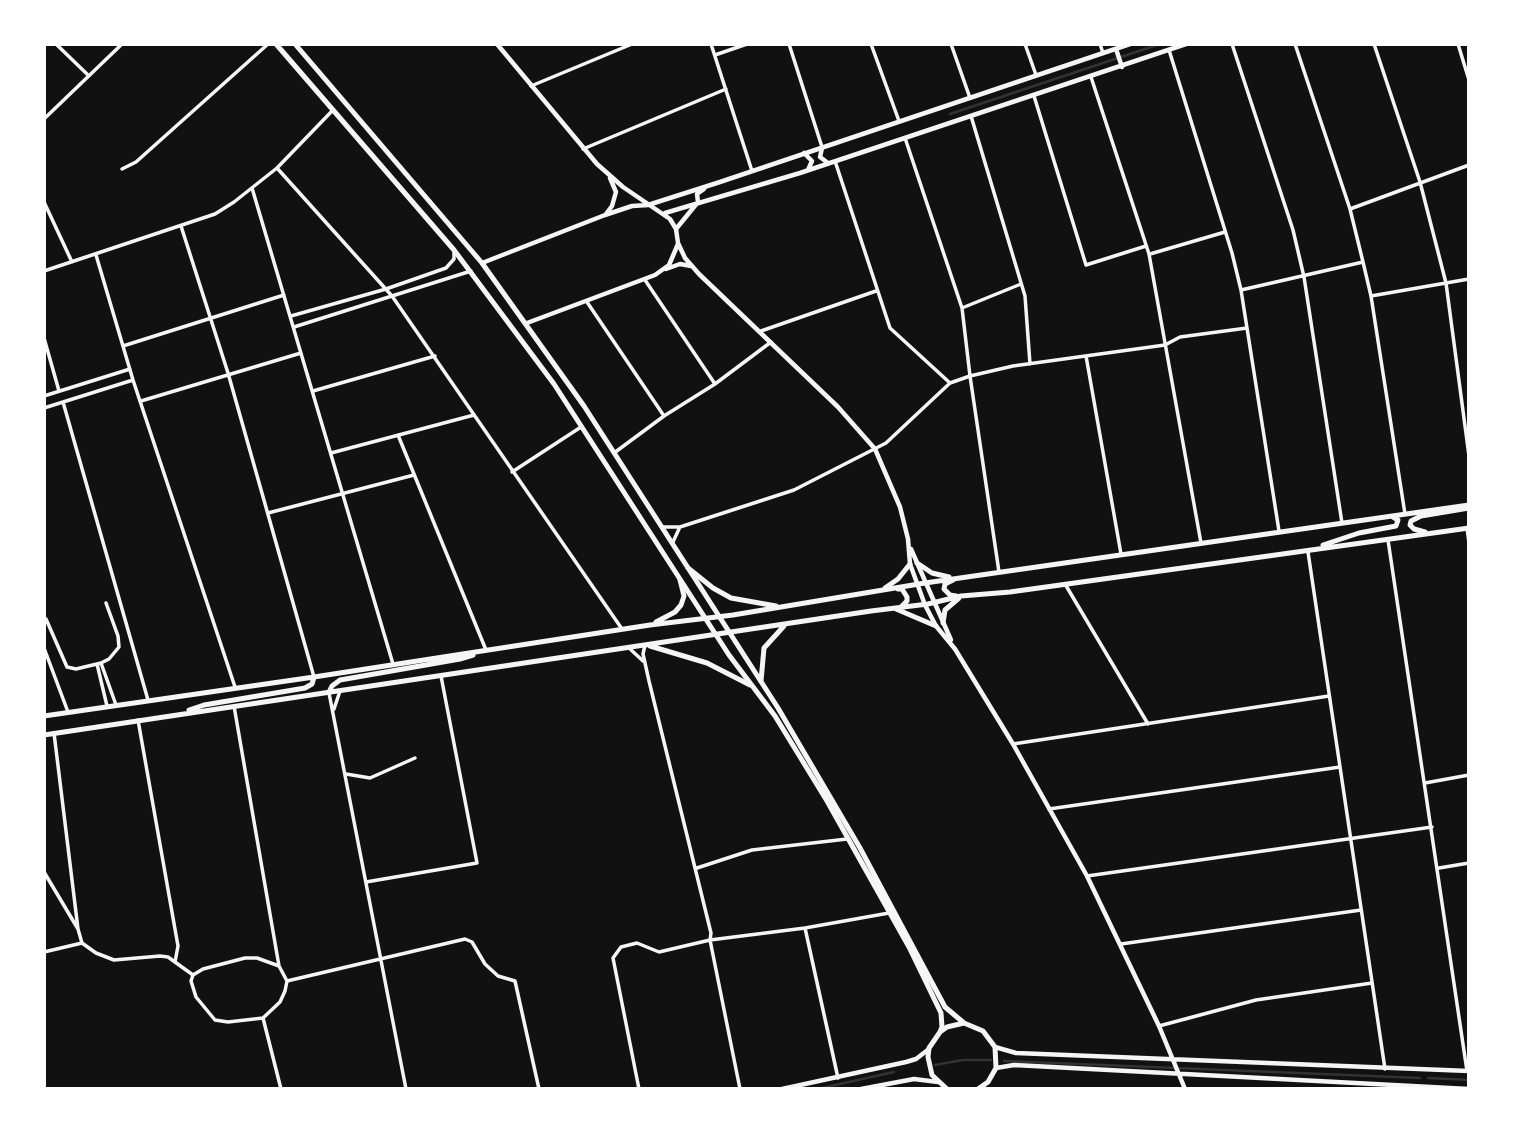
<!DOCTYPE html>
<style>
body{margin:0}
#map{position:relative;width:1513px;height:1133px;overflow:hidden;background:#111;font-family:"DejaVu Sans",sans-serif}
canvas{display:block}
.frame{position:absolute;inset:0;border:46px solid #fff;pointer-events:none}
</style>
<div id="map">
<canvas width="1513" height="1133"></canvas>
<div class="frame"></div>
</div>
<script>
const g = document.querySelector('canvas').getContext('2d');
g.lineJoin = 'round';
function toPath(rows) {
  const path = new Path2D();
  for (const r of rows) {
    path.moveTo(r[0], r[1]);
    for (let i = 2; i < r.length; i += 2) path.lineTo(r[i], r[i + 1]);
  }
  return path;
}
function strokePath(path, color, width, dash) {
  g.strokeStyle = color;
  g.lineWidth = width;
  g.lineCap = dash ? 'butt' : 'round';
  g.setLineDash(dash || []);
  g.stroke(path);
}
const stream = toPath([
 [950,114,1160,44],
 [1004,1061,1420,1078],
 [935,1065,963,1060,991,1060],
 [1428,1078,1469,1080],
 [817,1089,894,1072]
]);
const minor = toPath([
 [56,44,88,75],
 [711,44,752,171],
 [789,44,822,147],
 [871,44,899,121],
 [951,44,970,98],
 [1025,44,1036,75],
 [1100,44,1103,53],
 [1232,44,1293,230,1304,277,1342,523],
 [1295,44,1350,209,1363,262,1371,296,1405,514],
 [1374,44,1420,182,1446,283,1469,456],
 [1458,44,1469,80],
 [1169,50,1232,253,1241,290,1279,531],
 [715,55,747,44],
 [1091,77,1149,254,1201,543],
 [531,86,632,44],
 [1034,96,1086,265,1146,246],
 [971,116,1025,296,1030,364],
 [44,119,122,44],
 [905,138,962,308,970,376,999,572],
 [583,149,726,89],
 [835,161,890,328,950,383],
 [277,168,392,296,622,629],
 [122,169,136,162,268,44],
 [252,188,393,664],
 [44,202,72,262],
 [1350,209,1469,165],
 [181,226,228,373,314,677],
 [1150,254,1225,232],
 [96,255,133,380,235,687],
 [44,271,215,214,234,202,277,168,333,110],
 [645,280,715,384],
 [1241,290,1363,262],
 [1371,296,1469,279],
 [587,302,664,416],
 [962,308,1021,284],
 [291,316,386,289,446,268,454,259,454,252],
 [294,327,471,271],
 [761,331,876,291],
 [44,338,59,391],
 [123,346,284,295],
 [1086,356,1121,554],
 [313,391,435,356],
 [44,396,130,369],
 [141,401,301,353],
 [63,402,148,700],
 [44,408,133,380],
 [398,435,486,650],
 [331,453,474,415],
 [614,453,664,416,715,384,771,342],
 [512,472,581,427],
 [268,513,414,475],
 [663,527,680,527,794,490,886,443,950,383,970,376,1013,366,1165,345,1180,337,1247,328],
 [1467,528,1469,543],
 [1388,540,1467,1071],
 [672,544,679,529],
 [1308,552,1385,1069],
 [1065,584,1148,724],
 [46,619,67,667,76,669,101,663,109,659,119,647,118,636,106,603],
 [645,645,643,654,649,681,711,933,710,940,740,1089],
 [44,648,68,712],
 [629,648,643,661],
 [101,663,116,705],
 [97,664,107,706],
 [329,693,406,1089],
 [234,706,279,966],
 [334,709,340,691],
 [138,720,178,946,175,962],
 [54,733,78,929],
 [1013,744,1329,696],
 [346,774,370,778,415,758],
 [1425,783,1469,775],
 [1049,809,1340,767],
 [697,868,752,850,847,839],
 [1439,868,1469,863],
 [44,872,78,929,82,943],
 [1087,876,1432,827],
 [366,882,477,863,441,676],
 [805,928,838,1078],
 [1121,944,1361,910],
 [44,952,82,943,96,953,114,960,160,956,168,957,193,975],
 [245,958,257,958,279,966,287,981,285,991,280,1002,263,1018,228,1022,215,1020,196,997,191,981,193,975,203,969,245,958],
 [287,981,465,939,472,942,485,964,498,976,515,981,539,1089],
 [263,1018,281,1089],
 [1159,1026,1256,1000,1372,983],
 [639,1089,613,958,621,947,637,943,659,952,710,940,805,928,889,913]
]);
const tertiary = toPath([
 [497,44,597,164,623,187,670,219,676,229,678,243,685,258,699,274,838,407,875,449,900,507,908,539,910,564,925,605,936,626,955,649,1013,744,1087,876,1159,1026,1185,1089],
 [1116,49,1122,67],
 [822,148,820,157,828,163],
 [804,153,812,161,808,170],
 [665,213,800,173,1186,44],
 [606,214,612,206,616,192,610,178],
 [676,229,698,202,697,194,704,189],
 [482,263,605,215,632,206,648,205,720,182,1130,44],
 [666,269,680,264,691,266],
 [527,323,655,275,669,265,678,244],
 [911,549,951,640],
 [995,1047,1016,1053,1469,1071],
 [996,1068,1014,1065,1469,1089],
 [782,1089,906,1062,916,1059,929,1049],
 [861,1089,914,1079,938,1082]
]);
const secondary = toPath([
 [276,44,454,250,554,384,729,655,775,716,827,801,909,947,941,1013,942,1027,940,1032],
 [295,44,482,263,584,406,778,708,860,848,945,1007,964,1023],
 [947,1089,932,1075,928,1057,929,1048,940,1032,947,1027,964,1023,983,1031,995,1047,996,1068,988,1082,978,1089]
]);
const primary = toPath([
 [1425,532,1414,529,1410,525,1411,521,1421,516,1469,508],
 [1323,545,1359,533,1396,526,1398,520,1393,517],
 [917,563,932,573,949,577],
 [688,568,713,588,731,598,776,606],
 [953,580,945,584,944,589,950,595,956,596],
 [885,588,898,579,910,564],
 [898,589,902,589,907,597,907,601,901,607],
 [896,609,936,626],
 [656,622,675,612,681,605,684,596,680,580],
 [943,623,945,610,959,598],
 [650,646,707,663,750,685],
 [761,681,764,648,784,626],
 [329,692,332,686,340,680,460,659,473,655],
 [189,710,204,705,305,688,312,684,314,677],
 [44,716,314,677,650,625,733,615,925,583,1469,505],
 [44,735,871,611,928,604,961,596,1010,592,1469,528]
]);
strokePath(stream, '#333', 2.5);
strokePath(minor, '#f5f5f5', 3.5);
strokePath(tertiary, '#f5f5f5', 4.5);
strokePath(secondary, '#f5f5f5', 5);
strokePath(primary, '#f5f5f5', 5);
</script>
